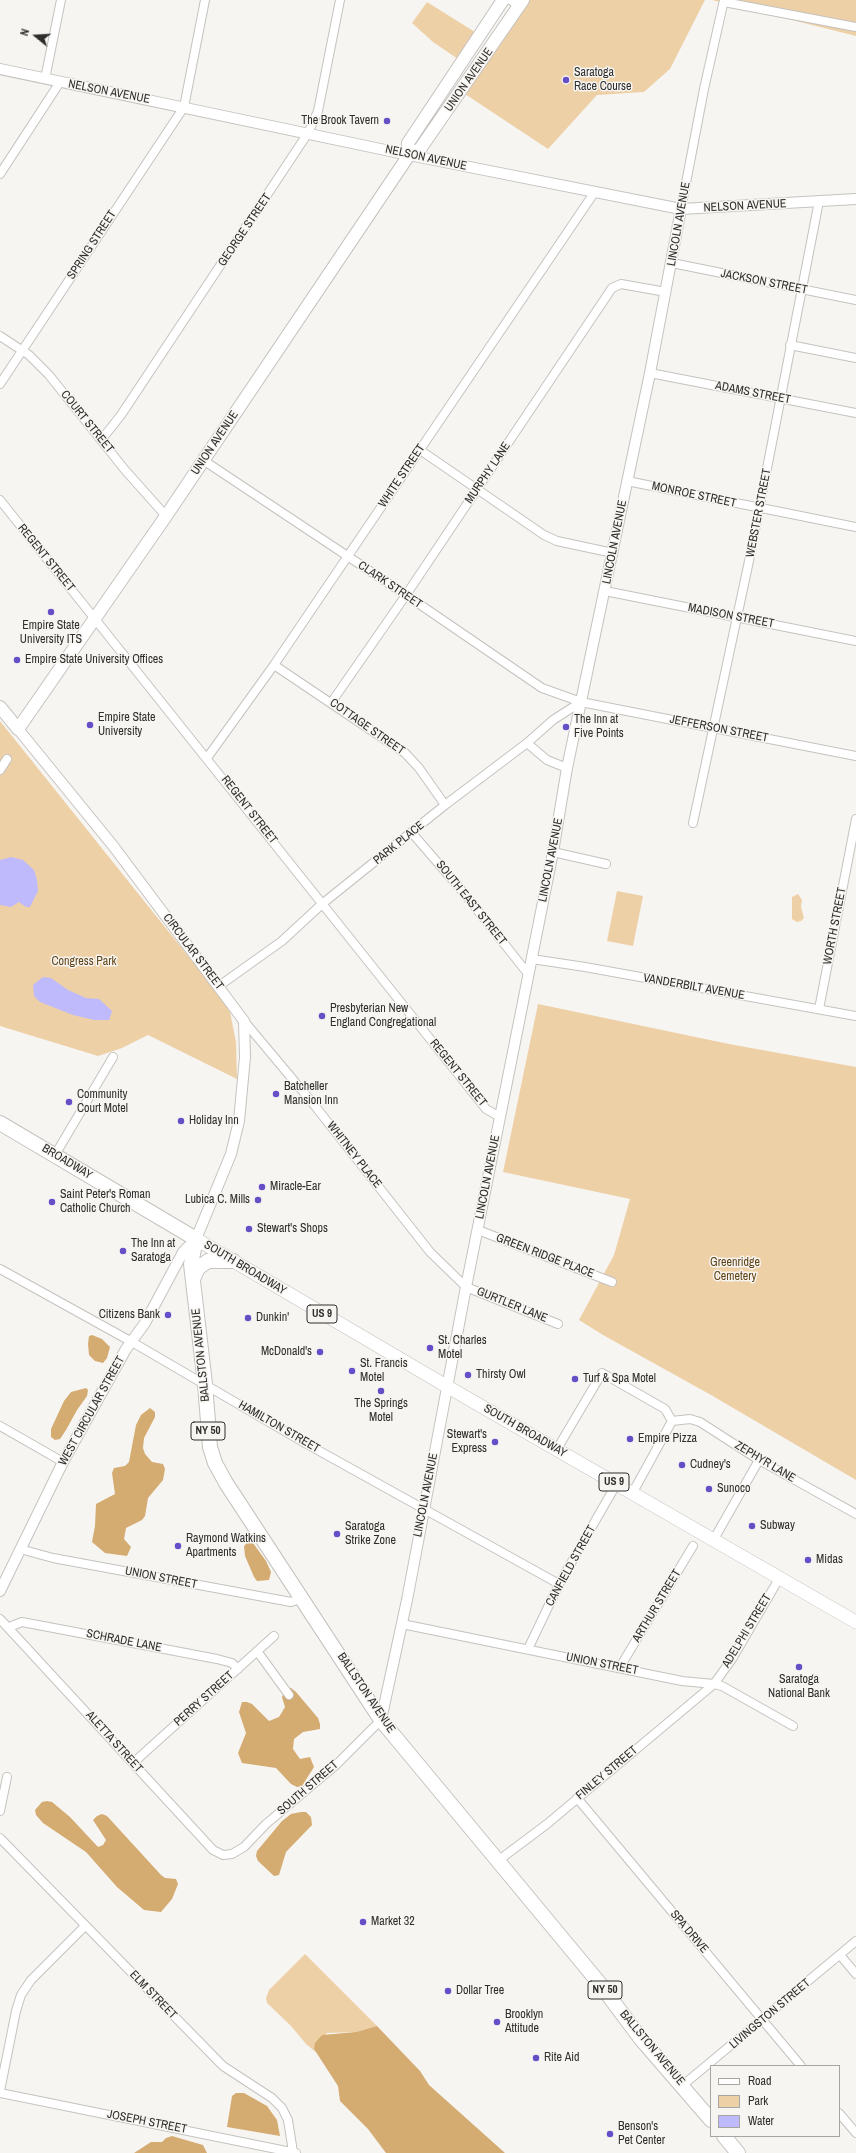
<!DOCTYPE html>
<style>
body{margin:0}
#map{position:relative;width:856px;height:2153px;overflow:hidden;background:#f7f5f2;font-family:"Archivo Narrow",sans-serif}
canvas{display:block}
.legend{position:absolute;left:710px;top:2065px;width:130px;height:72px;box-sizing:border-box;background:#f7f5f2;border:1px solid #a7a5a3;margin:0;padding:5px 7px;list-style:none;font-size:12px;color:#2f2e2c}
.legend li{display:flex;align-items:center;gap:8px;height:20px}
.legend b{width:20px;border:1px solid #a7a5a3}
.north{position:absolute;left:16px;top:16px;width:40px;height:40px;-webkit-text-stroke:3px #f7f5f2;paint-order:stroke;rotate:288deg;font-size:11px;font-weight:700;line-height:16px;text-align:center;color:#2f2e2c}
.north::after{content:'';display:block;margin:auto;width:14px;height:18px;background:#2f2e2c;clip-path:polygon(50% 0,100% 100%,50% 72%,0 100%)}
</style>
<div id="map">
<canvas width="856" height="2153"></canvas>
<ul class="legend">
<li><b style="height:5px;background:#fff"></b>Road</li>
<li><b style="height:11px;background:#eed0a7"></b>Park</li>
<li><b style="height:11px;background:#bfbafb"></b>Water</li>
</ul>
<div class="north">N</div>
</div>
<script>
const g = document.querySelector('canvas').getContext('2d');
g.lineJoin = 'round';
function paint(path, color) {
  g.fillStyle = color;
  g.fill(path, 'evenodd');
}
function toPath(rows) {
  const path = new Path2D();
  for (const r of rows) {
    path.moveTo(r[0], r[1]);
    for (let i = 2; i < r.length; i += 2) path.lineTo(r[i], r[i + 1]);
  }
  return path;
}
function strokePath(path, color, width, dash) {
  g.strokeStyle = color;
  g.lineWidth = width;
  g.lineCap = dash ? 'butt' : 'round';
  g.setLineDash(dash || []);
  g.stroke(path);
}
function drawText(font, color, halo, rows, align = 'center') {
  g.font = font + ' "Archivo Narrow",sans-serif';
  g.lineWidth = 3;
  g.setLineDash([]);
  g.textBaseline = 'middle';
  g.strokeStyle = halo;
  g.fillStyle = color;
  for (const [text, x, y, turn = 0] of rows) {
    g.save();
    g.translate(x, y);
    g.rotate((+turn || 0) * Math.PI / 180);
    g.textAlign = isNaN(turn) ? turn : align;
    if (halo) g.strokeText(text, 0, 0);
    g.fillText(text, 0, 0);
    g.restore();
  }
}
const green = toPath([
 [529,0,705,0,670,69,644,92,597,95,548,149,465,94],
 [712,0,856,0,856,36],
 [427,2,475,32,458,59,433,42,412,23],
 [0,721,213,987,230,1012,236,1042,237,1079,148,1035,122,1048,98,1056,0,1026],
 [617,891,643,896,633,946,607,941],
 [798,894,802,900,801,907,804,918,801,921,797,922,792,919,792,897],
 [538,1004,729,1044,856,1067,856,1480,711,1395,603,1335,579,1320,614,1255,630,1199,503,1172],
 [305,1954,377,2026,356,2032,327,2033,314,2049,317,2053,306,2044,291,2026,267,2003,266,1998,269,1990]
]);
const forest = toPath([
 [92,1335,102,1339,110,1347,107,1358,103,1363,95,1361,89,1355,88,1344,89,1336],
 [86,1388,88,1390,87,1396,77,1410,66,1430,60,1439,55,1440,51,1437,51,1429,64,1401,71,1392],
 [150,1408,155,1412,155,1417,144,1438,143,1448,145,1454,152,1462,163,1464,165,1469,163,1480,148,1498,145,1516,142,1520,126,1528,124,1539,131,1547,127,1556,105,1553,92,1542,95,1526,96,1504,115,1494,112,1473,114,1468,125,1466,129,1462,136,1425,141,1415],
 [248,1542,253,1543,266,1561,271,1572,269,1580,257,1581,254,1577,245,1556,244,1546],
 [286,1688,291,1688,296,1692,318,1718,320,1724,320,1729,303,1732,294,1739,293,1749,300,1759,310,1757,314,1767,302,1786,297,1787,291,1784,276,1768,242,1763,238,1753,246,1733,239,1712,242,1702,247,1702,252,1704,269,1721,279,1717,285,1707,282,1697],
 [47,1801,52,1802,70,1817,98,1847,103,1845,106,1840,93,1820,97,1816,102,1814,107,1816,161,1875,165,1878,176,1879,178,1884,172,1899,161,1912,144,1910,117,1887,86,1852,43,1823,36,1815,35,1810,42,1802],
 [301,1812,306,1812,311,1817,312,1825,286,1852,279,1875,274,1876,258,1861,256,1856,257,1851,282,1821,291,1814],
 [377,2026,420,2071,429,2085,505,2153,386,2153,368,2129,340,2101,338,2086,314,2049,315,2043,322,2035,356,2032],
 [236,2093,244,2093,267,2106,277,2120,280,2136,227,2127,232,2096],
 [172,2136,203,2145,207,2153,134,2153,151,2142,162,2142,166,2138]
]);
const water = toPath([
 [11,857,23,860,34,870,37,880,38,891,30,907,26,907,19,902,11,907,0,905,0,860],
 [43,977,51,978,68,990,86,998,99,999,112,1011,109,1020,94,1020,73,1015,40,1002,34,996,33,985]
]);
const minor = toPath([
 [510,0,519,6],
 [724,2,856,27],
 [45,79,61,0],
 [0,174,60,82],
 [681,209,704,89,724,0],
 [672,263,856,300],
 [0,336,29,355,49,375,125,470,166,516],
 [790,345,856,358],
 [650,373,856,413],
 [0,384,184,107,205,0],
 [102,439,121,415,308,133,318,111,340,0],
 [420,450,544,535,557,541,613,553],
 [203,460,406,595,542,688,581,702,856,756],
 [627,481,856,527],
 [0,500,486,1109,500,1117],
 [605,591,856,641],
 [274,665,405,753,419,768,445,805],
 [331,703,406,595,612,288,621,284,666,292],
 [527,743,547,760,567,768],
 [207,758,274,665,594,193],
 [0,770,7,759],
 [693,823,749,561,819,201],
 [412,833,463,892,529,975],
 [553,852,606,864],
 [532,959,585,967,856,1016],
 [219,986,282,941,322,904,445,805,527,743,553,720,581,702],
 [819,1009,856,819],
 [244,1021,315,1106,430,1252,466,1287,558,1324],
 [55,1155,113,1057],
 [478,1230,612,1282],
 [0,1269,132,1342,305,1443,559,1584],
 [672,1421,690,1419,700,1422,759,1460,856,1514],
 [0,1426,63,1462],
 [557,1449,602,1373,665,1409,672,1421],
 [633,1492,672,1421],
 [714,1539,759,1460],
 [20,1549,53,1558,291,1602,302,1598],
 [0,1619,213,1850,223,1855,232,1854,244,1847,266,1824,336,1765,381,1720],
 [402,1624,682,1681,714,1684,722,1686,793,1726],
 [9,1627,22,1622,217,1659,232,1663,238,1669],
 [528,1649,559,1584,617,1483],
 [257,1651,289,1695],
 [620,1667,693,1546],
 [133,1763,274,1636],
 [577,1798,801,2066],
 [0,1811,7,1777],
 [0,1838,223,2066,272,2098,282,2108,288,2120,293,2152],
 [499,1860,547,1824,714,1684,732,1659,780,1577],
 [840,1955,856,1974],
 [683,2085,856,1941],
 [0,2091,16,2011,21,1995,31,1980,85,1926],
 [0,2093,296,2153],
 [839,2113,856,2133]
]);
const tertiary = toPath([
 [0,69,409,155,681,209,856,199],
 [0,1591,63,1462,126,1349,145,1323,183,1252,196,1239,231,1154,239,1121,245,1057,244,1021,114,847,18,729],
 [381,1720,407,1600,466,1287,553,852,567,768,650,373,681,209]
]);
const secondary = toPath([
 [409,155,408,143,503,0],
 [0,707,18,729,166,516,409,155,420,149,523,0]
]);
const primary = toPath([
 [196,1239,448,1387,856,1622]
]);
const trunk = toPath([
 [0,1123,196,1239,191,1264,205,1384,210,1447,215,1463,226,1483,381,1720,600,1984,641,2039,711,2120],
 [193,1279,198,1268,208,1261,233,1261],
 [724,2136,738,2153]
]);
const markers = [
 [566,80,4,"#664ec7"],
 [387,121,4,"#664ec7"],
 [51,612,4,"#664ec7"],
 [17,660,4,"#664ec7"],
 [90,725,4,"#664ec7"],
 [566,727,4,"#664ec7"],
 [322,1016,4,"#664ec7"],
 [276,1094,4,"#664ec7"],
 [69,1102,4,"#664ec7"],
 [181,1121,4,"#664ec7"],
 [262,1187,4,"#664ec7"],
 [258,1200,4,"#664ec7"],
 [52,1202,4,"#664ec7"],
 [249,1229,4,"#664ec7"],
 [123,1251,4,"#664ec7"],
 [168,1315,4,"#664ec7"],
 [248,1318,4,"#664ec7"],
 [430,1348,4,"#664ec7"],
 [320,1352,4,"#664ec7"],
 [352,1371,4,"#664ec7"],
 [468,1375,4,"#664ec7"],
 [575,1379,4,"#664ec7"],
 [381,1391,4,"#664ec7"],
 [630,1439,4,"#664ec7"],
 [495,1442,4,"#664ec7"],
 [682,1465,4,"#664ec7"],
 [709,1489,4,"#664ec7"],
 [752,1526,4,"#664ec7"],
 [337,1534,4,"#664ec7"],
 [178,1546,4,"#664ec7"],
 [808,1560,4,"#664ec7"],
 [799,1667,4,"#664ec7"],
 [363,1922,4,"#664ec7"],
 [448,1991,4,"#664ec7"],
 [497,2022,4,"#664ec7"],
 [536,2058,4,"#664ec7"],
 [610,2134,4,"#664ec7"]
];
const shields = [
 [322,1314,30],
 [208,1431,34],
 [614,1482,30],
 [605,1990,34]
];
const shieldNames = [
 ["US 9",322,1314],
 ["NY 50",208,1431],
 ["US 9",614,1482],
 ["NY 50",605,1990]
];
const poiNames = [
 ["Saratoga",574,73],
 ["Race Course",574,87],
 ["The Brook Tavern",379,121,"right"],
 ["Empire State",51,626,"center"],
 ["University ITS",51,640,"center"],
 ["Empire State University Offices",25,660],
 ["Empire State",98,718],
 ["University",98,732],
 ["The Inn at",574,720],
 ["Five Points",574,734],
 ["Presbyterian New",330,1009],
 ["England Congregational",330,1023],
 ["Batcheller",284,1087],
 ["Mansion Inn",284,1101],
 ["Community",77,1095],
 ["Court Motel",77,1109],
 ["Holiday Inn",189,1121],
 ["Miracle-Ear",270,1187],
 ["Saint Peter's Roman",60,1195],
 ["Catholic Church",60,1209],
 ["Lubica C. Mills",250,1200,"right"],
 ["Stewart's Shops",257,1229],
 ["The Inn at",131,1244],
 ["Saratoga",131,1258],
 ["Citizens Bank",160,1315,"right"],
 ["Dunkin'",256,1318],
 ["St. Charles",438,1341],
 ["Motel",438,1355],
 ["McDonald's",312,1352,"right"],
 ["St. Francis",360,1364],
 ["Motel",360,1378],
 ["Thirsty Owl",476,1375],
 ["Turf & Spa Motel",583,1379],
 ["The Springs",381,1404,"center"],
 ["Motel",381,1418,"center"],
 ["Stewart's",487,1435,"right"],
 ["Express",487,1449,"right"],
 ["Empire Pizza",638,1439],
 ["Cudney's",690,1465],
 ["Sunoco",717,1489],
 ["Subway",760,1526],
 ["Saratoga",345,1527],
 ["Strike Zone",345,1541],
 ["Raymond Watkins",186,1539],
 ["Apartments",186,1553],
 ["Midas",816,1560],
 ["Saratoga",799,1680,"center"],
 ["National Bank",799,1694,"center"],
 ["Market 32",371,1922],
 ["Dollar Tree",456,1991],
 ["Brooklyn",505,2015],
 ["Attitude",505,2029],
 ["Rite Aid",544,2058],
 ["Benson's",618,2127],
 ["Pet Center",618,2141]
];
const streetNames = [
 ["UNION AVENUE",469,80,-55],
 ["NELSON AVENUE",109,92,11],
 ["NELSON AVENUE",426,158,12],
 ["NELSON AVENUE",745,206,-3],
 ["LINCOLN AVENUE",679,224,-80],
 ["GEORGE STREET",245,230,-56],
 ["SPRING STREET",92,245,-57],
 ["JACKSON STREET",764,282,11],
 ["ADAMS STREET",753,393,11],
 ["COURT STREET",87,422,51],
 ["UNION AVENUE",215,443,-56],
 ["MURPHY LANE",488,473,-56],
 ["WHITE STREET",402,476,-56],
 ["MONROE STREET",694,495,12],
 ["WEBSTER STREET",759,513,-79],
 ["LINCOLN AVENUE",615,542,-79],
 ["REGENT STREET",46,558,51],
 ["CLARK STREET",390,585,34],
 ["MADISON STREET",731,616,11],
 ["COTTAGE STREET",367,727,35],
 ["JEFFERSON STREET",719,729,11],
 ["REGENT STREET",249,810,52],
 ["PARK PLACE",399,843,-39],
 ["LINCOLN AVENUE",551,860,-79],
 ["SOUTH EAST STREET",471,903,51],
 ["WORTH STREET",835,926,-79],
 ["CIRCULAR STREET",193,952,53],
 ["VANDERBILT AVENUE",694,987,10],
 ["REGENT STREET",458,1073,51],
 ["WHITNEY PLACE",354,1155,52],
 ["BROADWAY",67,1162,31],
 ["LINCOLN AVENUE",488,1177,-79],
 ["GREEN RIDGE PLACE",545,1256,21],
 ["SOUTH BROADWAY",245,1268,31],
 ["GURTLER LANE",512,1305,22],
 ["BALLSTON AVENUE",201,1355,-96],
 ["WEST CIRCULAR STREET",92,1411,-61],
 ["HAMILTON STREET",279,1427,30],
 ["SOUTH BROADWAY",525,1431,30],
 ["ZEPHYR LANE",765,1462,31],
 ["LINCOLN AVENUE",426,1495,-79],
 ["CANFIELD STREET",571,1566,-61],
 ["UNION STREET",161,1578,11],
 ["ARTHUR STREET",657,1606,-59],
 ["ADELPHI STREET",747,1631,-59],
 ["SCHRADE LANE",124,1641,11],
 ["UNION STREET",602,1664,11],
 ["BALLSTON AVENUE",366,1693,56],
 ["PERRY STREET",204,1699,-42],
 ["ALETTA STREET",114,1742,48],
 ["FINLEY STREET",607,1773,-40],
 ["SOUTH STREET",308,1788,-41],
 ["SPA DRIVE",689,1932,50],
 ["ELM STREET",153,1995,46],
 ["LIVINGSTON STREET",770,2014,-40],
 ["BALLSTON AVENUE",652,2048,50],
 ["JOSEPH STREET",147,2122,11]
];
const parkNames = [
 ["Congress Park",84,962],
 ["Greenridge",735,1263],
 ["Cemetery",735,1277]
];
paint(green, '#eed0a7');
paint(forest, '#d4ab70');
paint(water, '#bfbafb');
strokePath(minor, '#c5c2bf', 10);
strokePath(tertiary, '#c5c2bf', 12);
strokePath(secondary, '#c5c2bf', 14);
strokePath(primary, '#c5c2bf', 14);
strokePath(trunk, '#c5c2bf', 16);
strokePath(minor, '#fff', 8);
strokePath(tertiary, '#fff', 10);
strokePath(secondary, '#fff', 12);
strokePath(primary, '#fff', 13);
strokePath(trunk, '#fff', 14);
for (const [x, y, r, color] of markers) {
  const dot = new Path2D();
  dot.arc(x, y, r, 0, 2 * Math.PI);
  g.fillStyle = color;
  g.fill(dot);
  strokePath(dot, '#f7f5f2', 1.5);
}
for (const [x, y, w] of shields) {
  const box = new Path2D();
  box.roundRect(x - w / 2, y - 9, w, 18, 3);
  g.fillStyle = '#f7f5f2';
  g.fill(box);
  strokePath(box, '#2f2e2c', 1);
}
drawText('bold 11px', '#2f2e2c', null, shieldNames);
drawText('12px', '#2f2e2c', '#f7f5f2', poiNames, 'left');
drawText('12px', '#2f2e2c', '#f7f5f2', streetNames);
drawText('12px', '#604316', '#f7f5f2', parkNames);
</script>
